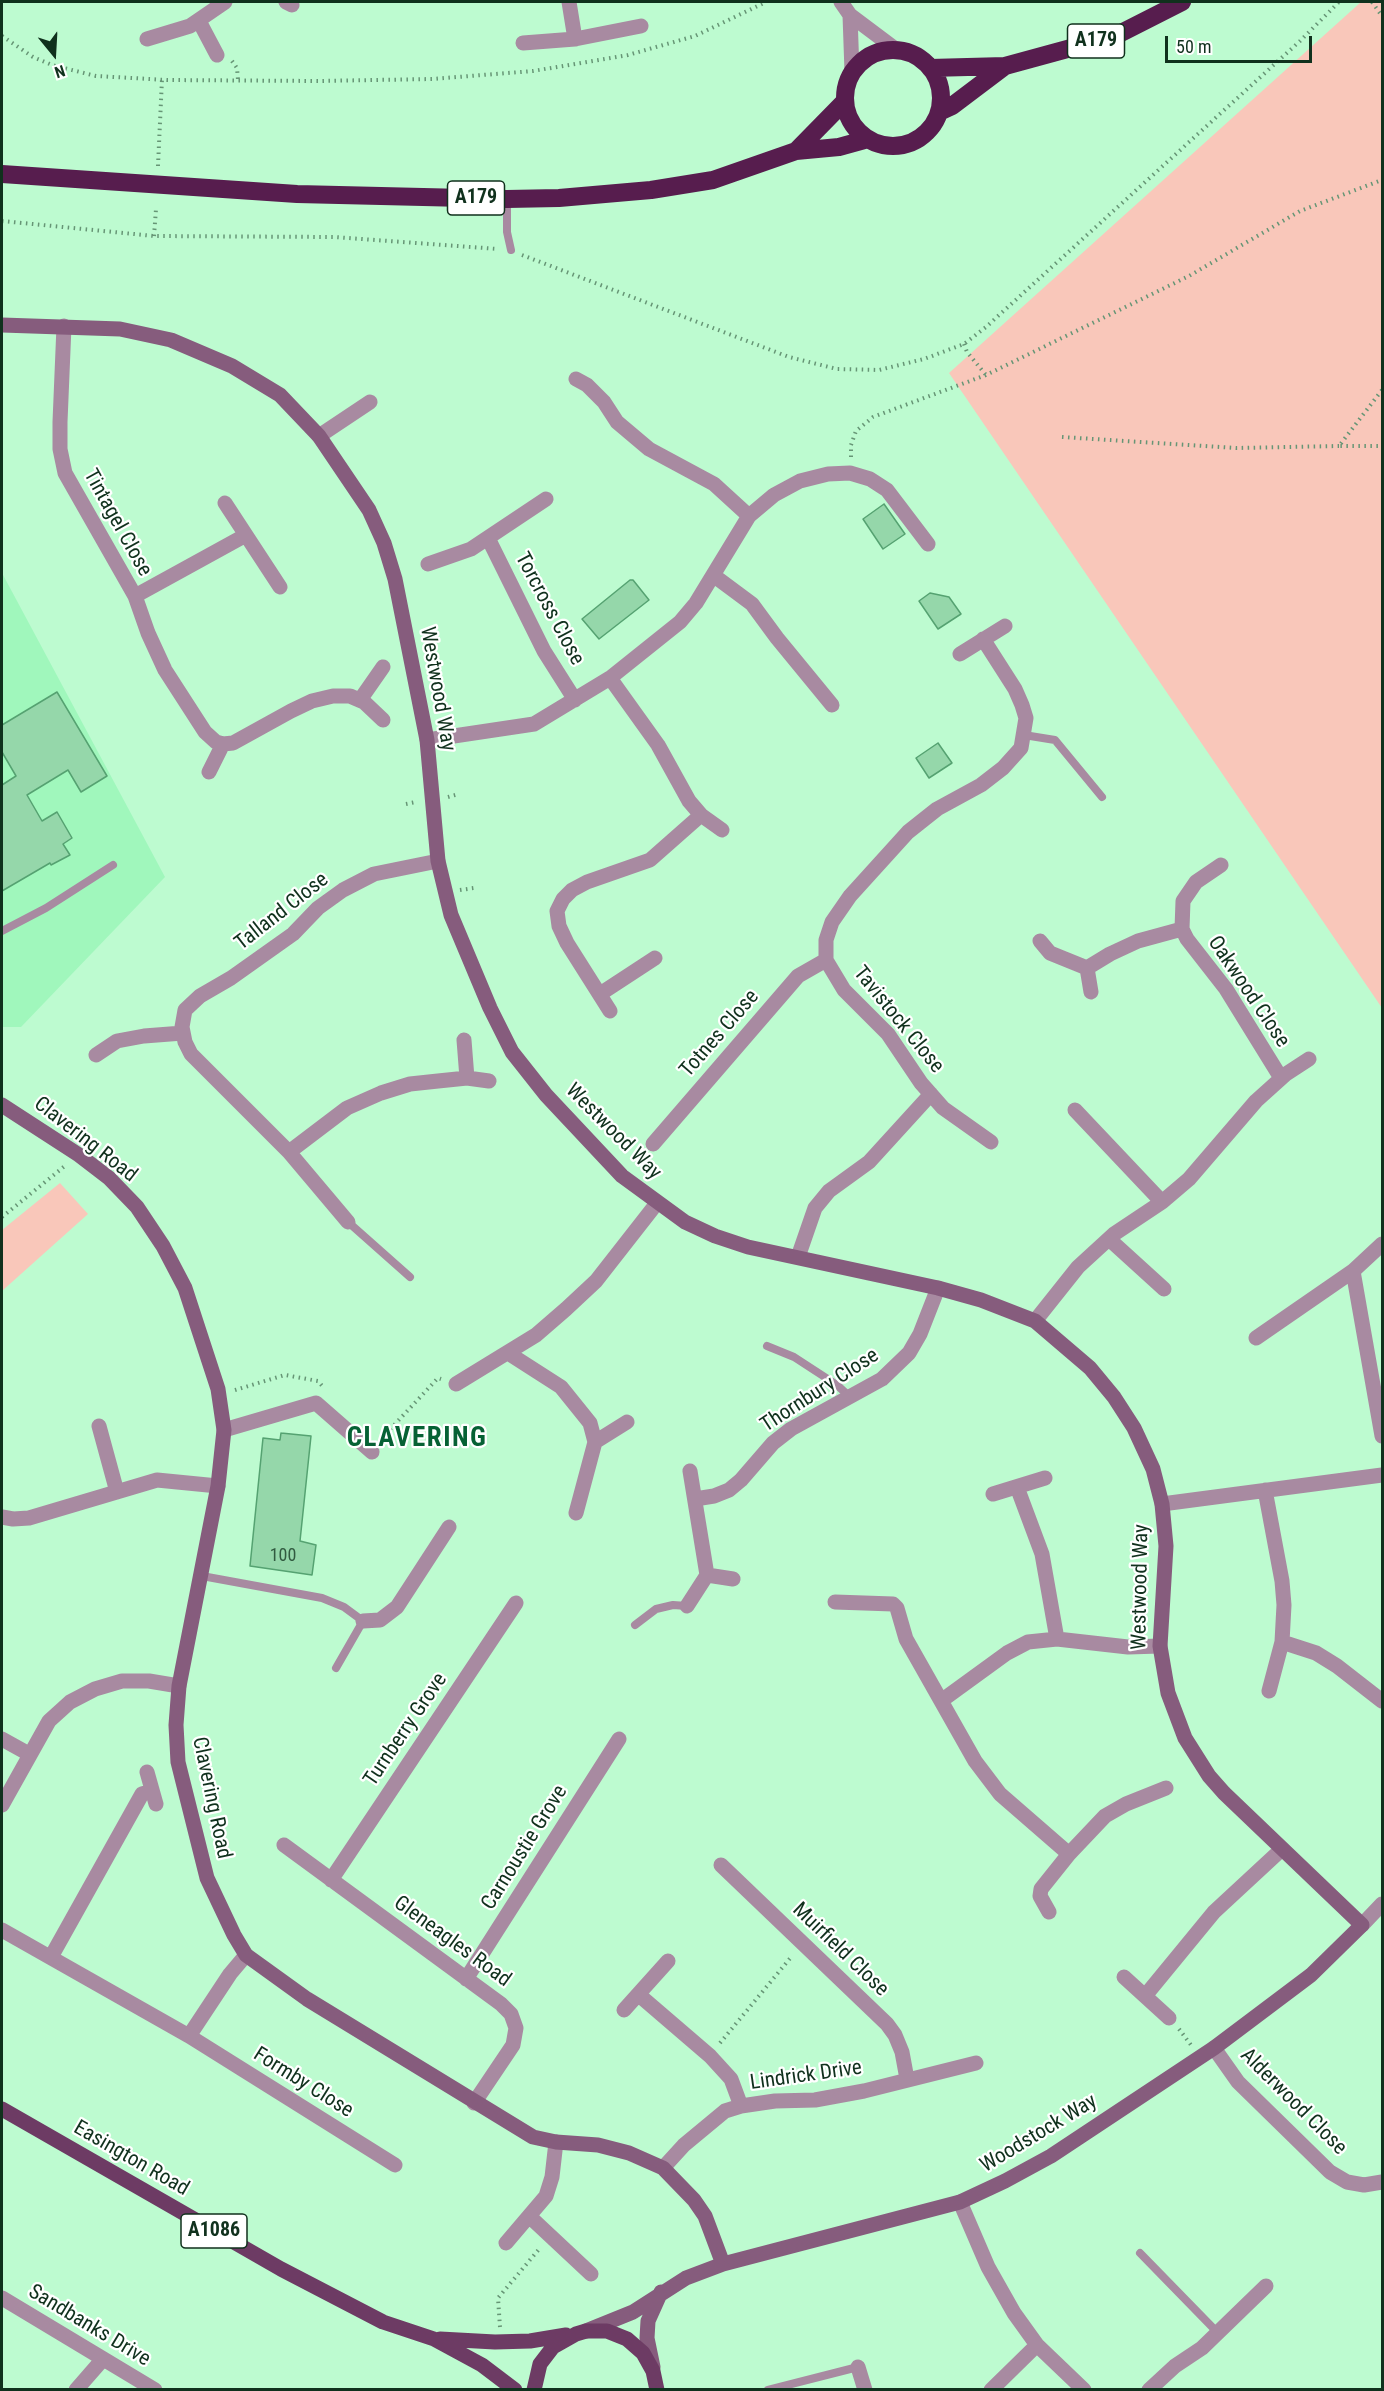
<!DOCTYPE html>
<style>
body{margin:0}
#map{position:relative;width:1384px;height:2391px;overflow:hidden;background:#bdfbd0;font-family:"Roboto Condensed",sans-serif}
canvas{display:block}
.frame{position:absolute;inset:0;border:3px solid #10311d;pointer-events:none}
.north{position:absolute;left:24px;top:24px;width:60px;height:60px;-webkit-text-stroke:4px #fff;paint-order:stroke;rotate:162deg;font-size:16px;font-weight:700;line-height:24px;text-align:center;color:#10311d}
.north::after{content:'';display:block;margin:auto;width:21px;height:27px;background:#10311d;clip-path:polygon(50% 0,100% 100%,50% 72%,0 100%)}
.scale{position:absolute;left:1165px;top:36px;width:147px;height:27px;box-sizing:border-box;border:3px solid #10311d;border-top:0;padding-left:8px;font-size:18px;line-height:21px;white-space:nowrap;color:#10311d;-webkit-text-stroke:4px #fff;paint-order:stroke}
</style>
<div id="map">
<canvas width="1384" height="2391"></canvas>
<div class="frame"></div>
<div class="north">N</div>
<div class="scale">50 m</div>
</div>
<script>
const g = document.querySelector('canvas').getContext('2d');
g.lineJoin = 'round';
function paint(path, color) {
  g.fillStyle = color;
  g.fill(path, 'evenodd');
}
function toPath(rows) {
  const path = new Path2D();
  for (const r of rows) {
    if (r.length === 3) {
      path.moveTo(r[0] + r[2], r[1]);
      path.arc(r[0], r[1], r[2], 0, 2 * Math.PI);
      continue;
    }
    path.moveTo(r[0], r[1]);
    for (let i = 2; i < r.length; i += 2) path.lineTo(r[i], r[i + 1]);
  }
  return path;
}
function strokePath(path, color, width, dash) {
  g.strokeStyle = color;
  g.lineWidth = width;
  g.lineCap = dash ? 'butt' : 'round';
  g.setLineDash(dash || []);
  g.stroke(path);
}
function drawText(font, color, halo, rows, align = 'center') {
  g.font = font + ' "Roboto Condensed",sans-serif';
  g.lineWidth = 4.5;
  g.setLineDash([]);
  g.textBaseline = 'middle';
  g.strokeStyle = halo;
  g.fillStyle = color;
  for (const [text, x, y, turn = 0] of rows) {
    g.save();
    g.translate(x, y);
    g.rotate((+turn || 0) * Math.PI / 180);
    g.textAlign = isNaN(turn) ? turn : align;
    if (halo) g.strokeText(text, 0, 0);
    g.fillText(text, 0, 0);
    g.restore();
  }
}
const built = toPath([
 [2,573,165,877,21,1027,2,1027]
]);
const green = toPath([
 [1361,2,1382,2,1382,1008,949,373],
 [60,1183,88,1214,2,1291,2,1230]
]);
const building = toPath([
 [884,504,905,534,883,549,863,519,884,504],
 [630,580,633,580,649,600,599,639,582,619,630,580],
 [930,593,949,597,961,614,938,629,919,601,930,593],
 [57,692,107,776,81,792,68,770,27,795,42,821,57,812,72,838,63,844,70,855,51,865,50,863,2,891,2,785,16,776,2,752,2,725,57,692],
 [938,743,952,763,929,778,916,758,938,743],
 [281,1433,311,1436,300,1541,316,1545,312,1575,250,1566,263,1438,280,1440,281,1433]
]);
const path = toPath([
 [1372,2,1382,16],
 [2,36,33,57,52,65,96,76,167,80,318,81,432,79,533,71,628,55,695,36,766,2],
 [232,61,237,68,238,80],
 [158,166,162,79],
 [2,221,154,236,334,237,498,249],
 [154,236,156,209],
 [522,255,789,357,837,369,879,370,924,359,964,344,986,327,1300,41,1339,2],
 [964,344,967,352,986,375],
 [1382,390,1339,446,1382,446],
 [1062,437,1236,448,1339,446],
 [851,457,851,445,856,431,873,417,986,375,1189,276,1300,211,1382,180],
 [448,797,459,794],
 [406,804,416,802],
 [460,890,474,888],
 [2,1217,66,1165],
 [235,1390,285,1375,318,1381,324,1388],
 [382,1438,438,1378,441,1379],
 [1179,2029,1191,2045],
 [720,2043,792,1956],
 [500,2327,498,2298,540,2248]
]);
const lane = toPath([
 [507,199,507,232,511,250],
 [1024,735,1055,740,1102,797],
 [2,931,46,908,113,865],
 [348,1222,410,1277],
 [767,1346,794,1357,837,1385,850,1397],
 [202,1576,322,1598,344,1607,363,1621,336,1668],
 [635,1625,656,1609,673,1605,687,1606],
 [1140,2253,1218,2333],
 [768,2390,858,2367]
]);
const street = toPath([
 [286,2,292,5],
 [569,2,575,39],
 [841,2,850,15,898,51],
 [850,15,852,72],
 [199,21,217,55],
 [147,39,190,26,225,2],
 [523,43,575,39,641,26],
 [64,326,60,422,60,449,65,473,135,596,148,633,165,670,205,732,216,742,223,744,233,743,291,711,312,701,333,696,350,696,364,702,383,720],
 [576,379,587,385,604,402,617,422,649,449,714,484,749,516],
 [319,436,370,402],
 [225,503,280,587],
 [488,538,544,651,575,700],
 [428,564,471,549,546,499],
 [713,575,752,604,777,638,832,705],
 [135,596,246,535],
 [983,639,1015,689,1022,705,1026,718,1021,748,1003,768,981,785,937,809,908,832,850,896,832,922,826,940,826,960,844,990,888,1034,921,1083,943,1108,991,1142],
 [960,654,1005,626],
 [610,678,680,622,696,603,749,516,774,495,800,481,828,474,850,473,870,479,887,490,928,544],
 [360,700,383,667],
 [427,740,534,724,610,678,658,745,689,801,701,815,722,830],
 [209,772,223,744],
 [1221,865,1196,882,1183,901,1182,929,1187,939,1226,989,1281,1078],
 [1040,941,1050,953,1087,968,1091,992],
 [1087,968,1110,954,1138,941,1182,929],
 [600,994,655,958],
 [610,1011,567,943,559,926,557,911,563,899,572,890,587,882,650,860,701,815],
 [464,1040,467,1078],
 [96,1055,117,1041,144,1036,183,1033],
 [1075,1110,1162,1202],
 [653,1144,798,976,826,960],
 [289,1152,347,1108,381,1093,410,1084,438,1081,467,1078,489,1081],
 [348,1222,289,1152,191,1054,185,1042,182,1027,185,1010,200,996,231,978,293,934,318,908,343,890,374,874,438,861],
 [1109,1239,1164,1289],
 [1382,1244,1353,1271,1382,1436],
 [798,1257,815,1208,829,1191,869,1162,931,1094],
 [1035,1321,1078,1267,1114,1234,1162,1202,1189,1179,1256,1101,1286,1074,1309,1059],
 [1256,1338,1353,1271],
 [508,1353,561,1387,590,1423,595,1442],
 [456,1384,536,1335,566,1309,596,1281,657,1203],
 [99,1426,117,1492],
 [224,1430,316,1403,372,1452],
 [690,1471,707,1575],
 [1017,1487,1042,1554,1057,1639],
 [1265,1490,1282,1581,1284,1605,1282,1642,1269,1691],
 [993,1494,1045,1478],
 [695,1499,714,1496,729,1490,741,1480,773,1443,791,1429,882,1379,909,1353,920,1334,938,1288],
 [1162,1504,1382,1475],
 [576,1513,595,1442,627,1422],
 [2,1517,13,1519,29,1518,157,1480,218,1486],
 [835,1602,893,1604,897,1608,906,1639,975,1761,1000,1794,1069,1854],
 [687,1606,707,1575,733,1579],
 [363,1621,380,1620,397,1607,449,1527],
 [1282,1642,1316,1653,1337,1666,1382,1701],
 [941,1701,1007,1653,1028,1642,1057,1639,1128,1647,1160,1646],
 [2,1739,29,1754],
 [147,1772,156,1804],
 [2,1805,49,1721,70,1702,95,1689,122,1681,149,1681,179,1686],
 [284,1845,501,2004,511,2014,516,2028,513,2045,474,2103],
 [721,1865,887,2024,895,2035,902,2052,907,2079],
 [331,1880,516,1603],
 [1049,1912,1040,1896,1041,1889,1069,1854,1105,1816,1126,1804,1166,1788],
 [1362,1925,1382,1904],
 [2,1930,189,2036,395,2165],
 [51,1957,142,1794,152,1791],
 [1124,1977,1169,2018],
 [466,1979,619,1739],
 [639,1995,710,2056,731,2079,741,2106],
 [1145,1996,1214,1912,1282,1849],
 [624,2010,668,1961],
 [189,2036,230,1974,246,1955],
 [1214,2048,1238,2082,1330,2172,1347,2182,1364,2185,1382,2182],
 [663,2168,684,2145,725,2111,741,2106,775,2101,815,2100,864,2091,976,2063],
 [960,2202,988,2267,1014,2313,1037,2345,1084,2390],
 [529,2216,591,2274],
 [506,2243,546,2196,552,2177,556,2142],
 [2,2298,155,2390],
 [858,2367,865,2390],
 [76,2390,103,2359],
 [991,2390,1037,2345],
 [1149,2390,1175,2366,1202,2348,1266,2286]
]);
const secondary = toPath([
 [2,325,120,329,171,340,232,366,280,395,319,436,369,510,384,543,395,579,427,740,438,861,451,915,490,1008,512,1052,546,1095,622,1176,685,1222,715,1236,748,1247,938,1288,981,1300,1035,1321,1090,1368,1114,1397,1134,1428,1153,1469,1162,1504,1166,1546,1160,1646,1168,1693,1185,1738,1209,1776,1224,1793,1362,1925,1311,1975,1214,2048,1051,2156,1005,2181,960,2202,723,2264,686,2278,633,2312,586,2331],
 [2,1105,79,1155,109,1178,137,1207,163,1246,185,1288,218,1389,224,1430,218,1486,179,1686,176,1725,178,1762,207,1878,234,1935,246,1955,307,1999,533,2137,556,2142,598,2145,629,2153,663,2168,694,2200,705,2216,723,2264],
 [653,2367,647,2338,648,2321,661,2292]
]);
const primary = toPath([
 [2,2109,281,2269,383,2322,434,2339,482,2365,515,2390],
 [440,2339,495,2342,530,2341,566,2335],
 [534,2390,540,2364,553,2347,576,2334,586,2331,607,2331,627,2339,643,2353,653,2371,657,2390]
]);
const highway = toPath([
 [893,98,48],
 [930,68,1005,66,1115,36,1182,2],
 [939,112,952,106,1005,66],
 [796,151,845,101],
 [2,174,297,194,507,199,559,198,651,190,713,180,796,151,839,147,868,139]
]);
const numberNames = [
 ["100",283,1556]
];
const shields = [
 [1096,41,57],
 [476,198,57],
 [214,2231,66]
];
const shieldNames = [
 ["A179",1096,41],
 ["A179",476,198],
 ["A1086",214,2231]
];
const streetNames = [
 ["Tintagel Close",117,523,61],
 ["Torcross Close",549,609,62],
 ["Westwood Way",437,689,80],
 ["Talland Close",282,912,-38],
 ["Oakwood Close",1248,992,56],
 ["Tavistock Close",898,1020,51],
 ["Totnes Close",720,1034,-49],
 ["Westwood Way",613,1132,45],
 ["Clavering Road",85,1140,38],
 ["Thornbury Close",820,1391,-33],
 ["Westwood Way",1141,1587,-89],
 ["Turnberry Grove",406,1730,-56],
 ["Clavering Road",211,1798,78],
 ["Carnoustie Grove",525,1848,-58],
 ["Gleneagles Road",452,1942,36],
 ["Muirfield Close",840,1950,44],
 ["Lindrick Drive",806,2076,-8],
 ["Formby Close",303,2083,32],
 ["Alderwood Close",1293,2102,45],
 ["Woodstock Way",1039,2134,-31],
 ["Easington Road",131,2159,30],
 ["Sandbanks Drive",89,2326,31]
];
const districtNames = [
 ["CLAVERING",417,1439]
];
paint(built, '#a0f7bc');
paint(green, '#f9c7ba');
paint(building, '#95d7aa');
strokePath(building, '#55a271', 1.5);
strokePath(path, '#669575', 4, [1.5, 4.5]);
strokePath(lane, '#a88aa1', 8);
strokePath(street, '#a88aa1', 15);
strokePath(secondary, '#865c7d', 15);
strokePath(primary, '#6d3b64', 15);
strokePath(highway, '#571d4e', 18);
drawText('18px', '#315a40', null, numberNames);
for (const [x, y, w] of shields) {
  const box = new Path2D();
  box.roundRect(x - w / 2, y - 17, w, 34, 4.5);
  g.fillStyle = '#fff';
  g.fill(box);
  strokePath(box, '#10311d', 1.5);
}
drawText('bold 20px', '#10311d', null, shieldNames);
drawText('21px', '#10311d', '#fff', streetNames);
g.letterSpacing = '1.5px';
drawText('bold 27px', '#066134', '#fff', districtNames);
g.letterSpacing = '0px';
</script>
